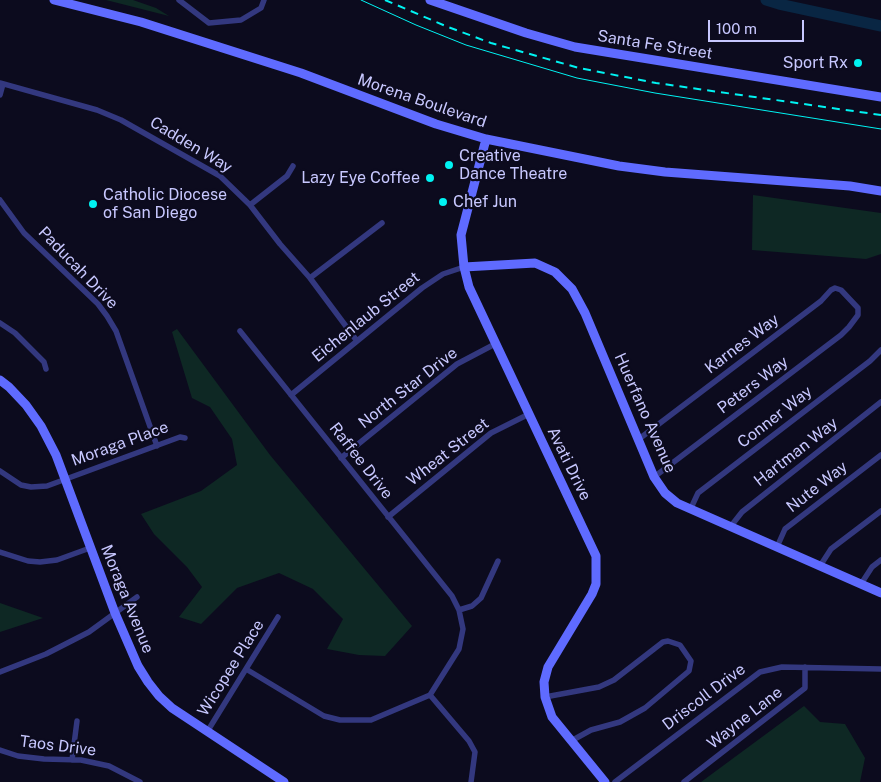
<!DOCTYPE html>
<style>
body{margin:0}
#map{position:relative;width:881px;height:782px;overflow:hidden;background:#0c0b1e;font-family:"Public Sans",sans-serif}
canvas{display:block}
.scale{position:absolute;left:708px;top:20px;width:96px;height:22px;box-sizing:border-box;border:2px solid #c8c8ff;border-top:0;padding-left:6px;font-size:15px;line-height:18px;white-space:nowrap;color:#c8c8ff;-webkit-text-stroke:4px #0c0b1e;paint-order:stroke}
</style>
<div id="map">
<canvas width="881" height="782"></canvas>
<div class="scale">100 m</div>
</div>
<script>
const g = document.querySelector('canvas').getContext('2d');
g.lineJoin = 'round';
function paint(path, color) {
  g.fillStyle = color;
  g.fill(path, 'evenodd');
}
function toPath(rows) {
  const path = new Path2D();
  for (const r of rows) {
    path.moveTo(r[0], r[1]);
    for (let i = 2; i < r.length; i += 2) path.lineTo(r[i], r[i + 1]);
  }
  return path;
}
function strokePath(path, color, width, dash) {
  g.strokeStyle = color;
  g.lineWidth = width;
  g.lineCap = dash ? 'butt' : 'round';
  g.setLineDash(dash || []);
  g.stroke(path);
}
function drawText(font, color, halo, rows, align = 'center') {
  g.font = font + ' "Public Sans",sans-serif';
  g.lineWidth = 4.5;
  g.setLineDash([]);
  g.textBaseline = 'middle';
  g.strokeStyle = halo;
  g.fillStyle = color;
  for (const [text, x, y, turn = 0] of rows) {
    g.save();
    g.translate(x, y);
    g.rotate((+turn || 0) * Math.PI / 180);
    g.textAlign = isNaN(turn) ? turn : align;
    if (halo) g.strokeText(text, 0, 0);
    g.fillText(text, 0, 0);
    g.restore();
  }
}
const green = toPath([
 [106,0,133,0,156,8,169,16],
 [753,195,881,213,881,254,866,259,752,250],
 [177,329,270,455,412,626,385,656,359,655,327,649,343,619,313,589,279,573,237,588,201,624,179,617,202,587,187,567,154,534,141,514,201,491,237,465,232,439,210,407,192,398,172,332],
 [0,603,43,618,0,632],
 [804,706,820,722,845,724,865,758,860,782,701,782]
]);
const river = toPath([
 [766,0,779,4,881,26]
]);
const street = toPath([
 [179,0,209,23,241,20,261,8,264,0],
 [0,83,97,110,121,120,220,176,250,205,280,244,310,278,357,341],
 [0,95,3,84],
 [0,200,24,233,98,304,107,316,116,331,157,446],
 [250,205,287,176,293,166],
 [310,278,382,223],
 [0,323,15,333,44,362,46,369],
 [240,331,452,596,459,610,463,629,459,649,430,695,371,720,340,720,324,716,246,669],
 [291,395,422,288,443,274,464,267],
 [639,439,821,301,831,290,835,288,841,290,858,308,858,315,849,327,841,335,654,477],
 [341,458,457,364,495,344],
 [0,471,21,485,31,487,47,486,180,437,185,438],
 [691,508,698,493,870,361,881,350],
 [388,517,491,433,529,414],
 [731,526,742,512,881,402],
 [777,547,785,529,881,455],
 [0,552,28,561,40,562,57,560,90,548],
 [820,566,831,549,881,511],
 [861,584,872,567,881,560],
 [459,610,472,606,481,598,498,561],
 [0,672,46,654,89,632,137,597],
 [430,695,469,741,475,752,471,782],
 [545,697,599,687,614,680,663,642,668,641,680,645,691,661,689,671,645,708,620,722,591,730,571,741],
 [207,732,278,617],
 [0,750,18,756,44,759,81,760,109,766,140,782],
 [72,760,77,721],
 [615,782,760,672,782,667,881,669],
 [684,782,805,688,805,667]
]);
const secondary = toPath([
 [54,0,141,22,301,73,436,124,486,139,619,166,665,172,850,186,881,191],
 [430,0,526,33,575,47,881,97],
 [486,139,461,235,464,267,469,287,596,556,596,584,592,594,548,667,544,682,545,697,552,717,605,782],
 [464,267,535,263,555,272,572,289,585,313,654,477,665,493,677,503,881,593],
 [0,380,9,387,26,405,41,426,56,455,115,613,138,666,148,682,159,696,172,708,284,782]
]);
const tram = toPath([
 [361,0,416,25,466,45,577,78,655,93,881,129]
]);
const rail = toPath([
 [385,0,448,27,491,43,579,68,656,83,881,115]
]);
const markers = [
 [858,63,5,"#00f3f2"],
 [449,165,5,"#00f3f2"],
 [430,178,5,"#00f3f2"],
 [443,202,5,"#00f3f2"],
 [93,204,5,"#00f3f2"]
];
const streetNames = [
 ["Santa Fe Street",655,45,9],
 ["Morena Boulevard",422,101,19],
 ["Cadden Way",191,145,31],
 ["Paducah Drive",78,268,46],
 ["Eichenlaub Street",366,317,-39],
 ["Karnes Way",742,344,-37],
 ["Peters Way",753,385,-37],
 ["North Star Drive",408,388,-38],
 ["Huerfano Avenue",645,413,66],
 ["Conner Way",775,417,-38],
 ["Moraga Place",120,444,-20],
 ["Wheat Street",448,452,-38],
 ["Hartman Way",796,452,-38],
 ["Raffee Drive",361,461,52],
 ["Avati Drive",569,464,64],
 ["Nute Way",817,487,-38],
 ["Moraga Avenue",127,599,68],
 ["Wicopee Place",231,668,-58],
 ["Driscoll Drive",704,697,-37],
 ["Wayne Lane",745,718,-38],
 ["Taos Drive",58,746,7]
];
const poiNames = [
 ["Sport Rx",848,63,"right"],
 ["Creative",459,156],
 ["Dance Theatre",459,174],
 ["Lazy Eye Coffee",420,178,"right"],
 ["Catholic Diocese",103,195],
 ["of San Diego",103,213],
 ["Chef Jun",453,202]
];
paint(green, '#0e2824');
strokePath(river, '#092643', 11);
strokePath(street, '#33387f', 5.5);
strokePath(secondary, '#5f6bff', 9);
strokePath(tram, '#00f3f2', 1);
strokePath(rail, '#00f3f2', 2, [8, 6]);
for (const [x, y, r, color] of markers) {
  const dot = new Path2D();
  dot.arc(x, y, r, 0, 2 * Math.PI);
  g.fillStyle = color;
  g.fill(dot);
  strokePath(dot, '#0c0b1e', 2);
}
drawText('16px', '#c8c8ff', '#0c0b1e', streetNames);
drawText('16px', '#c8c8ff', '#0c0b1e', poiNames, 'left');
</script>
